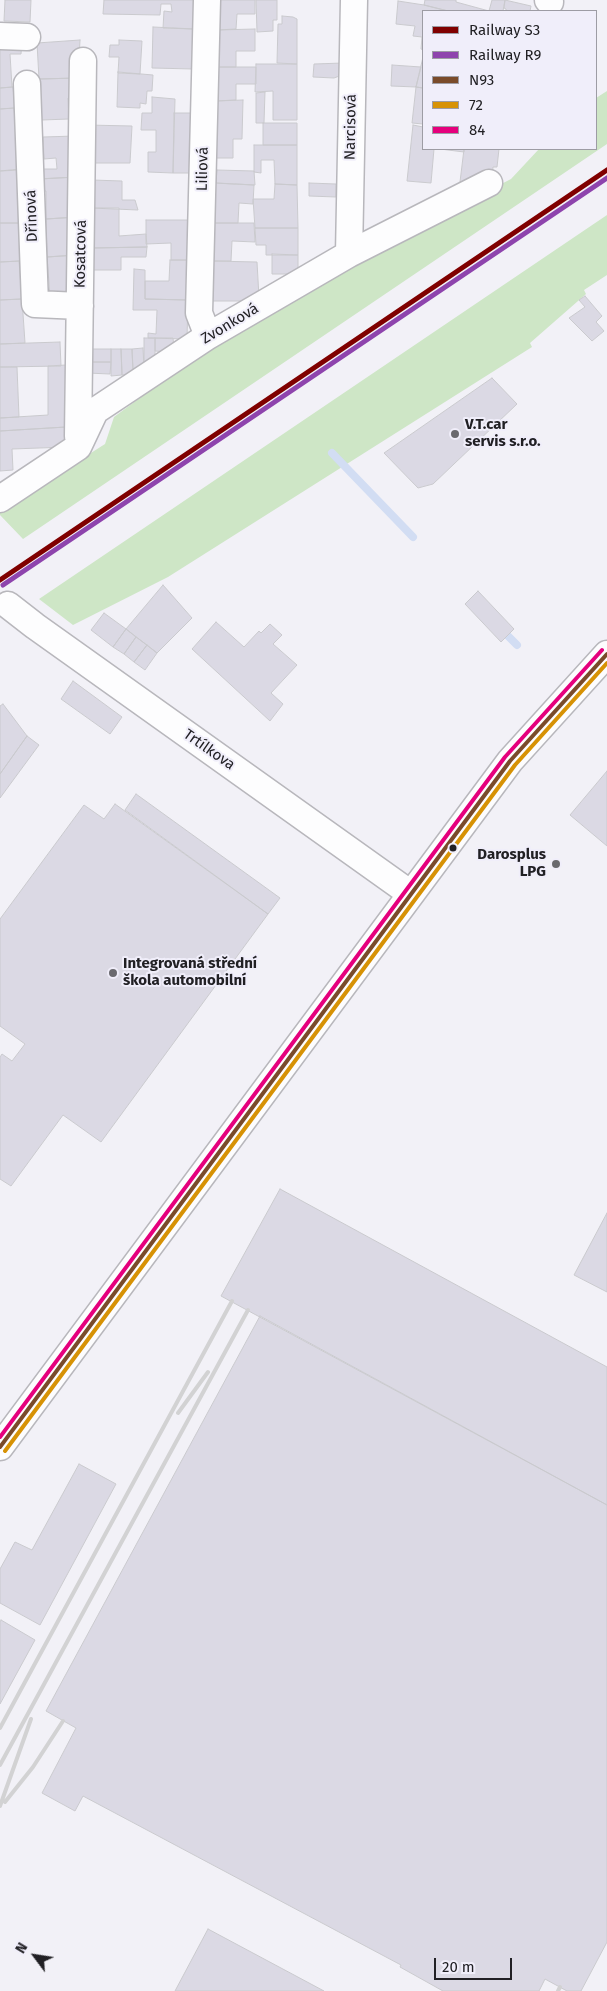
<!DOCTYPE html>
<meta charset="utf-8">
<style>
body{margin:0}
#map{position:relative;width:607px;height:1991px;overflow:hidden;background:#f2f1f7;font-family:"Fira Sans",sans-serif}
canvas{display:block}
.legend{position:absolute;left:422px;top:10px;width:175px;height:140px;box-sizing:border-box;background:#f0eefa;border:1px solid #9d9ca4;margin:0;padding:6px 9px;list-style:none;font-size:15px;color:#212024}
.legend li{display:flex;align-items:center;gap:10px;height:25px}
.legend b{width:25px;border:1px solid #9d9ca4}
.north{position:absolute;left:10px;top:1931px;width:50px;height:50px;-webkit-text-stroke:4px #f0eefa;paint-order:stroke;rotate:301deg;font-size:14px;font-weight:700;line-height:20px;text-align:center;color:#212024}
.north::after{content:'';display:block;margin:auto;width:18px;height:22px;background:#212024;clip-path:polygon(50% 0,100% 100%,50% 72%,0 100%)}
.scale{position:absolute;left:434px;top:1958px;width:78px;height:22px;box-sizing:border-box;border:2px solid #212024;border-top:0;padding-left:6px;font-size:15px;line-height:18px;white-space:nowrap;color:#212024;-webkit-text-stroke:4px #f0eefa;paint-order:stroke}
</style>
<div id="map">
<canvas width="607" height="1991"></canvas>
<ul class="legend">
<li><b style="height:6px;background:#800000"></b>Railway S3</li>
<li><b style="height:6px;background:#8e44ad"></b>Railway R9</li>
<li><b style="height:6px;background:#7a4b2a"></b>N93</li>
<li><b style="height:6px;background:#d79205"></b>72</li>
<li><b style="height:6px;background:#e5007d"></b>84</li>
</ul>
<div class="north">N</div>
<div class="scale">20 m</div>
</div>
<script>
const g = document.querySelector('canvas').getContext('2d');
g.lineJoin = 'round';
function paint(path, color) {
  g.fillStyle = color;
  g.fill(path, 'evenodd');
}
function toPath(rows) {
  const path = new Path2D();
  for (const r of rows) {
    path.moveTo(r[0], r[1]);
    for (let i = 2; i < r.length; i += 2) path.lineTo(r[i], r[i + 1]);
  }
  return path;
}
function strokePath(path, color, width, dash) {
  g.strokeStyle = color;
  g.lineWidth = width;
  g.lineCap = dash ? 'butt' : 'round';
  g.setLineDash(dash || []);
  g.stroke(path);
}
function drawText(font, color, halo, rows, align = 'center') {
  g.font = font + ' "Fira Sans",sans-serif';
  g.lineWidth = 4;
  g.setLineDash([]);
  g.textBaseline = 'middle';
  g.strokeStyle = halo;
  g.fillStyle = color;
  for (const [text, x, y, turn = 0] of rows) {
    g.save();
    g.translate(x, y);
    g.rotate((+turn || 0) * Math.PI / 180);
    g.textAlign = isNaN(turn) ? turn : align;
    if (halo) g.strokeText(text, 0, 0);
    g.fillText(text, 0, 0);
    g.restore();
  }
}
const green = toPath([
 [607,91,607,144,23,539,0,515,0,511,105,444,114,417,225,335,362,256,511,179,539,149,596,149,596,98],
 [607,215,607,275,584,290,586,294,530,343,532,347,168,577,73,625,39,599]
]);
const stream = toPath([
 [332,453,413,537],
 [508,636,517,645]
]);
const building = toPath([
 [5,0,31,0,30,22,4,21,5,0],
 [104,0,195,0,194,29,163,28,164,11,172,12,171,4,161,4,160,15,103,14,104,0],
 [217,0,255,0,255,14,237,14,236,29,217,30,217,0],
 [256,0,277,0,277,20,273,20,273,31,257,32,256,0],
 [425,0,456,0,456,2,489,11,492,0,505,0,503,11,448,11,424,5,425,0],
 [505,0,531,6,530,11,506,11,506,9,504,8,505,0],
 [398,1,424,5,448,11,423,11,423,50,421,49,422,37,413,36,415,26,396,24,398,1],
 [282,16,293,17,297,19,297,64,277,63,278,24,282,24,282,16],
 [153,27,194,29,193,69,152,68,153,27],
 [255,29,255,51,236,51,236,67,216,67,217,30,255,29],
 [80,40,78,78,39,79,37,43,80,40],
 [119,40,142,41,140,74,118,73,119,57,109,57,110,45,119,45,119,40],
 [22,41,21,54,10,54,12,87,0,88,0,42,22,41],
 [423,57,423,88,416,87,423,57],
 [343,63,342,75,334,78,313,77,314,64,343,63],
 [256,64,297,64,297,120,273,120,273,91,255,92,256,64],
 [392,65,421,67,416,87,391,86,392,65],
 [216,67,256,67,256,84,236,84,236,100,215,101,216,67],
 [118,72,153,75,152,91,147,91,146,104,140,103,140,108,117,107,118,72],
 [78,78,78,98,68,98,69,119,42,120,39,79,78,78],
 [13,87,15,108,0,109,0,88,13,87],
 [416,87,423,88,423,124,412,123,416,87],
 [265,92,264,123,256,123,256,93,265,92],
 [152,97,175,99,173,173,148,172,148,152,156,152,156,130,141,130,142,113,152,113,152,97],
 [243,100,242,139,233,139,233,158,215,158,215,101,243,100],
 [14,108,20,170,0,171,0,109,14,108],
 [174,113,192,113,191,173,173,173,174,113],
 [263,123,297,123,297,145,263,145,263,123],
 [87,125,132,126,130,163,87,163,87,125],
 [413,125,423,127,423,149,434,149,431,183,407,181,413,125],
 [75,136,76,177,39,179,38,169,57,169,56,158,44,159,43,137,75,136],
 [254,145,297,145,297,185,275,184,274,160,261,160,261,173,254,172,254,145],
 [440,149,464,149,464,152,440,149],
 [464,149,499,149,497,167,493,167,492,177,478,183,460,182,464,149],
 [20,169,20,223,0,223,0,171,20,169],
 [217,170,254,171,255,185,216,183,217,170],
 [76,177,77,217,46,219,46,191,39,191,39,179,76,177],
 [92,180,122,181,122,200,135,200,138,210,91,208,92,180],
 [214,183,254,185,253,204,239,203,238,223,213,223,214,183],
 [309,183,336,184,336,197,309,196,309,183],
 [275,184,297,185,298,228,255,228,253,199,274,199,275,184],
 [91,208,119,208,119,236,146,234,147,247,92,248,91,208],
 [77,217,76,255,47,257,46,219,77,217],
 [146,220,190,220,189,260,171,260,171,243,146,244,146,220],
 [0,223,20,223,21,261,0,262,0,223],
 [213,223,254,223,255,242,232,241,231,261,212,261,213,223],
 [255,228,298,228,298,255,266,255,266,245,256,245,255,228],
 [147,247,146,257,121,257,121,270,92,270,92,248,147,247],
 [272,254,298,255,298,274,272,274,272,254],
 [76,255,77,296,50,296,47,257,76,255],
 [170,260,189,260,188,300,145,299,145,281,169,281,170,260],
 [19,261,22,299,0,300,0,262,19,261],
 [212,261,257,262,259,297,253,301,211,301,212,261],
 [134,269,145,270,145,299,188,300,187,339,148,338,148,333,156,334,157,310,133,310,134,269],
 [585,296,602,316,596,322,604,331,592,341,569,318,585,307,579,300,585,296],
 [22,299,25,343,0,344,0,300,22,299],
 [144,338,155,338,155,359,153,360,144,362,144,338],
 [155,338,173,338,174,348,168,352,155,351,155,338],
 [60,342,61,366,0,367,0,344,60,342],
 [143,348,144,367,133,369,132,349,143,348],
 [87,349,111,349,111,362,87,362,87,349],
 [111,349,121,349,122,375,111,376,111,349],
 [121,349,132,349,133,374,122,375,121,349],
 [87,362,111,362,110,374,87,373,87,362],
 [66,365,66,427,0,431,0,418,48,415,48,366,66,365],
 [0,367,17,367,19,417,0,418,0,367],
 [492,378,517,404,433,484,418,488,384,453,492,378],
 [66,427,67,447,12,449,13,470,0,471,0,431,66,427],
 [163,585,192,618,157,653,126,629,163,585],
 [478,591,514,629,501,642,465,604,478,591],
 [104,613,126,629,113,647,91,630,104,613],
 [216,622,244,647,259,631,261,633,270,624,282,635,273,644,297,665,271,693,283,704,270,721,192,649,216,622],
 [126,629,136,637,124,654,113,647,126,629],
 [136,637,147,645,134,662,124,654,136,637],
 [147,645,157,653,145,670,134,662,147,645],
 [73,681,122,717,110,734,61,699,73,681],
 [3,704,27,736,0,774,0,706,3,704],
 [27,736,39,745,0,798,0,774,27,736],
 [607,771,607,846,570,815,607,771],
 [136,794,280,898,268,914,125,810,136,794],
 [115,804,268,914,101,1142,63,1115,11,1186,0,1179,0,1057,2,1054,12,1061,25,1044,0,1026,0,919,84,805,104,819,115,804],
 [280,1189,607,1367,607,1505,221,1296,280,1189],
 [607,1213,607,1292,574,1275,607,1213],
 [260,1316,607,1505,607,1942,581,1991,567,1991,545,1979,539,1991,443,1991,400,1967,401,1965,83,1796,75,1811,42,1793,76,1728,46,1711,260,1316],
 [79,1464,116,1484,40,1625,0,1603,0,1569,15,1542,32,1550,79,1464],
 [1,1620,35,1640,0,1704,0,1622,1,1620],
 [208,1929,324,1991,175,1991,208,1929]
]);
const minor = toPath([
 [207,0,199,313,208,336],
 [548,0,550,2],
 [0,36,27,37],
 [27,84,35,304,80,306],
 [349,254,354,0],
 [78,436,83,61],
 [0,499,78,447,95,411,208,336,349,254,489,183],
 [8,605,35,626,411,894],
 [0,1447,510,761,607,654]
]);
const rail = toPath([
 [178,1413,208,1372],
 [0,1728,232,1301],
 [0,1765,248,1310],
 [5,1802,33,1767,63,1721],
 [0,1806,31,1719],
 [558,1991,560,1987]
]);
const bus1 = toPath([
 [0,1447,510,761,607,654]
]);
const bus2 = toPath([
 [5,1451,515,765,607,663]
]);
const bus3 = toPath([
 [0,1437,505,757,602,650]
]);
const rail1 = toPath([
 [0,580,607,170]
]);
const rail2 = toPath([
 [3,585,607,178]
]);
const markers = [
 [455,434,5,"#6a696e"],
 [453,848,4.5,"#212024"],
 [556,864,5,"#6a696e"],
 [113,973,5,"#6a696e"]
];
const streetNames = [
 ["Narcisová",351,127,-89],
 ["Liliová",203,169,-89],
 ["Dřínová",32,216,-92],
 ["Kosatcová",81,254,-89],
 ["Zvonková",230,324,-31],
 ["Trtílkova",209,750,35]
];
const poiNames = [
 ["V.T.car",465,425],
 ["servis s.r.o.",465,442],
 ["Darosplus",546,855,"right"],
 ["LPG",546,872,"right"],
 ["Integrovaná střední",123,964],
 ["škola automobilní",123,981]
];
paint(green, '#cee6c6');
strokePath(stream, '#d2ddf3', 8);
paint(building, '#dbd9e4');
strokePath(building, '#cacace', 1);
strokePath(minor, '#b8b7bc', 29);
strokePath(minor, '#fdfdfe', 26);
strokePath(rail, '#d2d2d3', 4);
strokePath(bus1, '#7a4b2a', 4);
strokePath(bus2, '#d79205', 4);
strokePath(bus3, '#e5007d', 4);
strokePath(rail1, '#800000', 5);
strokePath(rail2, '#8e44ad', 5);
for (const [x, y, r, color] of markers) {
  const dot = new Path2D();
  dot.arc(x, y, r, 0, 2 * Math.PI);
  g.fillStyle = color;
  g.fill(dot);
  strokePath(dot, '#f0eefa', 2);
}
drawText('15px', '#212024', '#f0eefa', streetNames);
drawText('bold 15px', '#212024', '#f0eefa', poiNames, 'left');
</script>
